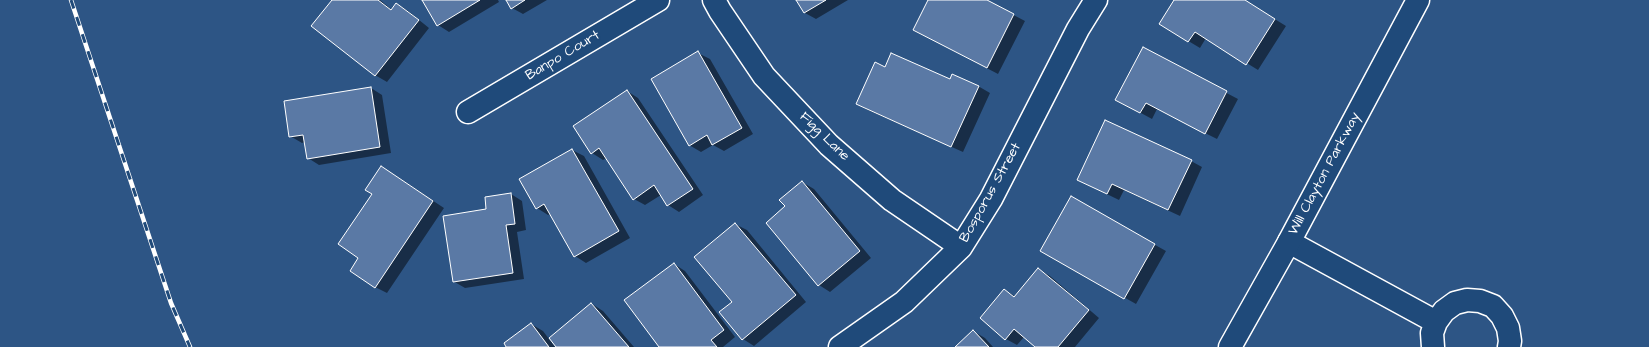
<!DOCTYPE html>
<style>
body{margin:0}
canvas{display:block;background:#2d5585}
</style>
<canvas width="1649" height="347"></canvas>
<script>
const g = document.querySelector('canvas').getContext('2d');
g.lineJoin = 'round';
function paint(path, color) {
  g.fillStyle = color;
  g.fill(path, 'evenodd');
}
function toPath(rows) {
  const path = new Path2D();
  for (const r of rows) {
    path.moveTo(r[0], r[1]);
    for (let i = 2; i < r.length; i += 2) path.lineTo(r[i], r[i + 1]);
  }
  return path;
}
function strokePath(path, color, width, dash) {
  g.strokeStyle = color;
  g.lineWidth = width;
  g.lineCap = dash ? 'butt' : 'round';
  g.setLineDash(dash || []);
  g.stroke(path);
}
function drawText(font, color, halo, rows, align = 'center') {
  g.font = font + ' "Architects Daughter",sans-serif';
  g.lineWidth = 4;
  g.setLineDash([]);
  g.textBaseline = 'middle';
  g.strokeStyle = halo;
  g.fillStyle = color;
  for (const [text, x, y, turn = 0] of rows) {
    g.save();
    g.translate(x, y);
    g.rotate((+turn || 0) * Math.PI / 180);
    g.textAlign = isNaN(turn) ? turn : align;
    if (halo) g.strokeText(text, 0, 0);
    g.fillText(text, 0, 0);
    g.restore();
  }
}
const shadow = toPath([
 [333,0,380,0,392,10,397,4,408,11,429,28,387,82,375,75],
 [423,0,498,0,499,2,449,32,438,25],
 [507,0,547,0,523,14,512,8],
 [797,0,848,0,816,19,805,13],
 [930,0,985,0,1025,21,998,74,914,30],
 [1175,0,1244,0,1286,26,1258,70,1206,38,1200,48,1160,24],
 [1143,49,1238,99,1217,139,1157,109,1152,119,1128,106],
 [698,53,710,59,753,134,724,151,713,145,701,152,689,145],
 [886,68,978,86,990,93,963,152,868,110,857,104],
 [371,88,382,95,391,153,319,165,308,158,305,142,302,143,290,136],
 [627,91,638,98,703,195,679,212,668,205,661,195,645,205,634,199,607,158,603,160,592,153],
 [572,150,584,156,630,238,586,263,575,256,551,214,548,215,537,208],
 [1191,161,1202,167,1180,216,1124,190,1119,200,1078,180],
 [382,167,444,208,387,293,375,287,360,258,373,194],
 [802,182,814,189,871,258,830,292,819,285,787,207],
 [511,194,522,201,526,230,517,232,524,279,465,288,453,281,487,210],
 [1071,198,1166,251,1136,304,1042,251],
 [735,224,747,230,806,302,754,346,743,339,734,302],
 [674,264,685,271,735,337,723,347,660,347],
 [1038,269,1050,276,1099,318,1075,347,1037,347,1024,337,1017,345,1006,339,1005,290,1016,297],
 [592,304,603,311,634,347,558,347],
 [531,324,543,331,555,347,508,347],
 [973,331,985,338,993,347,956,347]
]);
const building = toPath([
 [332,0,378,0,391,10,396,3,419,20,375,76,311,26,332,0],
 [422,0,480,0,437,26,422,0],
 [506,0,525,0,511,9,506,0],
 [796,0,826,0,804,13,796,0],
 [928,0,987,0,1014,14,987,68,913,30,928,0],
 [1174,0,1245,0,1275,19,1246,65,1195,32,1188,42,1159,24,1174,0],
 [1143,47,1227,91,1205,134,1146,103,1140,113,1115,100,1143,47],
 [698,51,742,128,712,145,707,135,689,146,651,79,698,51],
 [891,53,950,79,952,74,979,86,951,147,856,104,875,62,885,67,891,53],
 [371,87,380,147,307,159,303,135,289,137,284,101,371,87],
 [627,90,693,189,667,206,654,185,633,200,599,148,591,154,573,126,627,90],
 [1105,120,1192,160,1168,210,1112,184,1107,194,1077,180,1105,120],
 [572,149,619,231,574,257,544,204,536,209,519,179,572,149],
 [381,166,433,201,375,288,350,271,358,258,338,244,372,194,365,190,381,166],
 [802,181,860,251,818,286,766,223,785,206,779,200,802,181],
 [511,193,515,224,506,225,513,273,453,282,443,216,486,209,485,197,511,193],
 [1071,196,1155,244,1124,299,1040,251,1071,196],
 [735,223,796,295,742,340,719,312,732,302,694,257,735,223],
 [674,263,724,330,711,340,717,347,659,347,624,300,674,263],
 [1038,268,1089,310,1058,347,1035,347,1014,329,1005,340,980,318,1004,289,1014,297,1038,268],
 [591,303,629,347,556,347,549,338,591,303],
 [531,323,549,347,506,347,504,343,531,323],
 [973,330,989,347,955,347,973,330]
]);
const street = toPath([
 [714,0,720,11,764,76,829,145,892,200,961,247],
 [468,112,658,0],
 [1289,242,1436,322],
 [840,347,904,302,961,247,991,199,1078,29,1096,0],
 [1433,347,1432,333,1436,322,1444,311,1455,303,1467,300,1480,301,1493,306,1502,316,1508,328,1510,341,1509,347]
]);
const secondary = toPath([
 [1230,347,1289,242,1418,0]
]);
const rail = toPath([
 [71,0,171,303,190,347]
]);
const streetNames = [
 ["Banpo Court",563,56,-31],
 ["Figg Lane",824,137,44],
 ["Will Clayton Parkway",1325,174,-62],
 ["Bosporus Street",991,193,-61]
];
paint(shadow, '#0007');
paint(building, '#5a79a5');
strokePath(building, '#fff', 1);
strokePath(street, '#fff', 25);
strokePath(secondary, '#fff', 25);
strokePath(street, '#1f4a7a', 22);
strokePath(secondary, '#1f4a7a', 22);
strokePath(rail, '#fff', 4.5);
strokePath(rail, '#1f4a7a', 3, [9]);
drawText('14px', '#fff', '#1f4a7a', streetNames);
</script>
